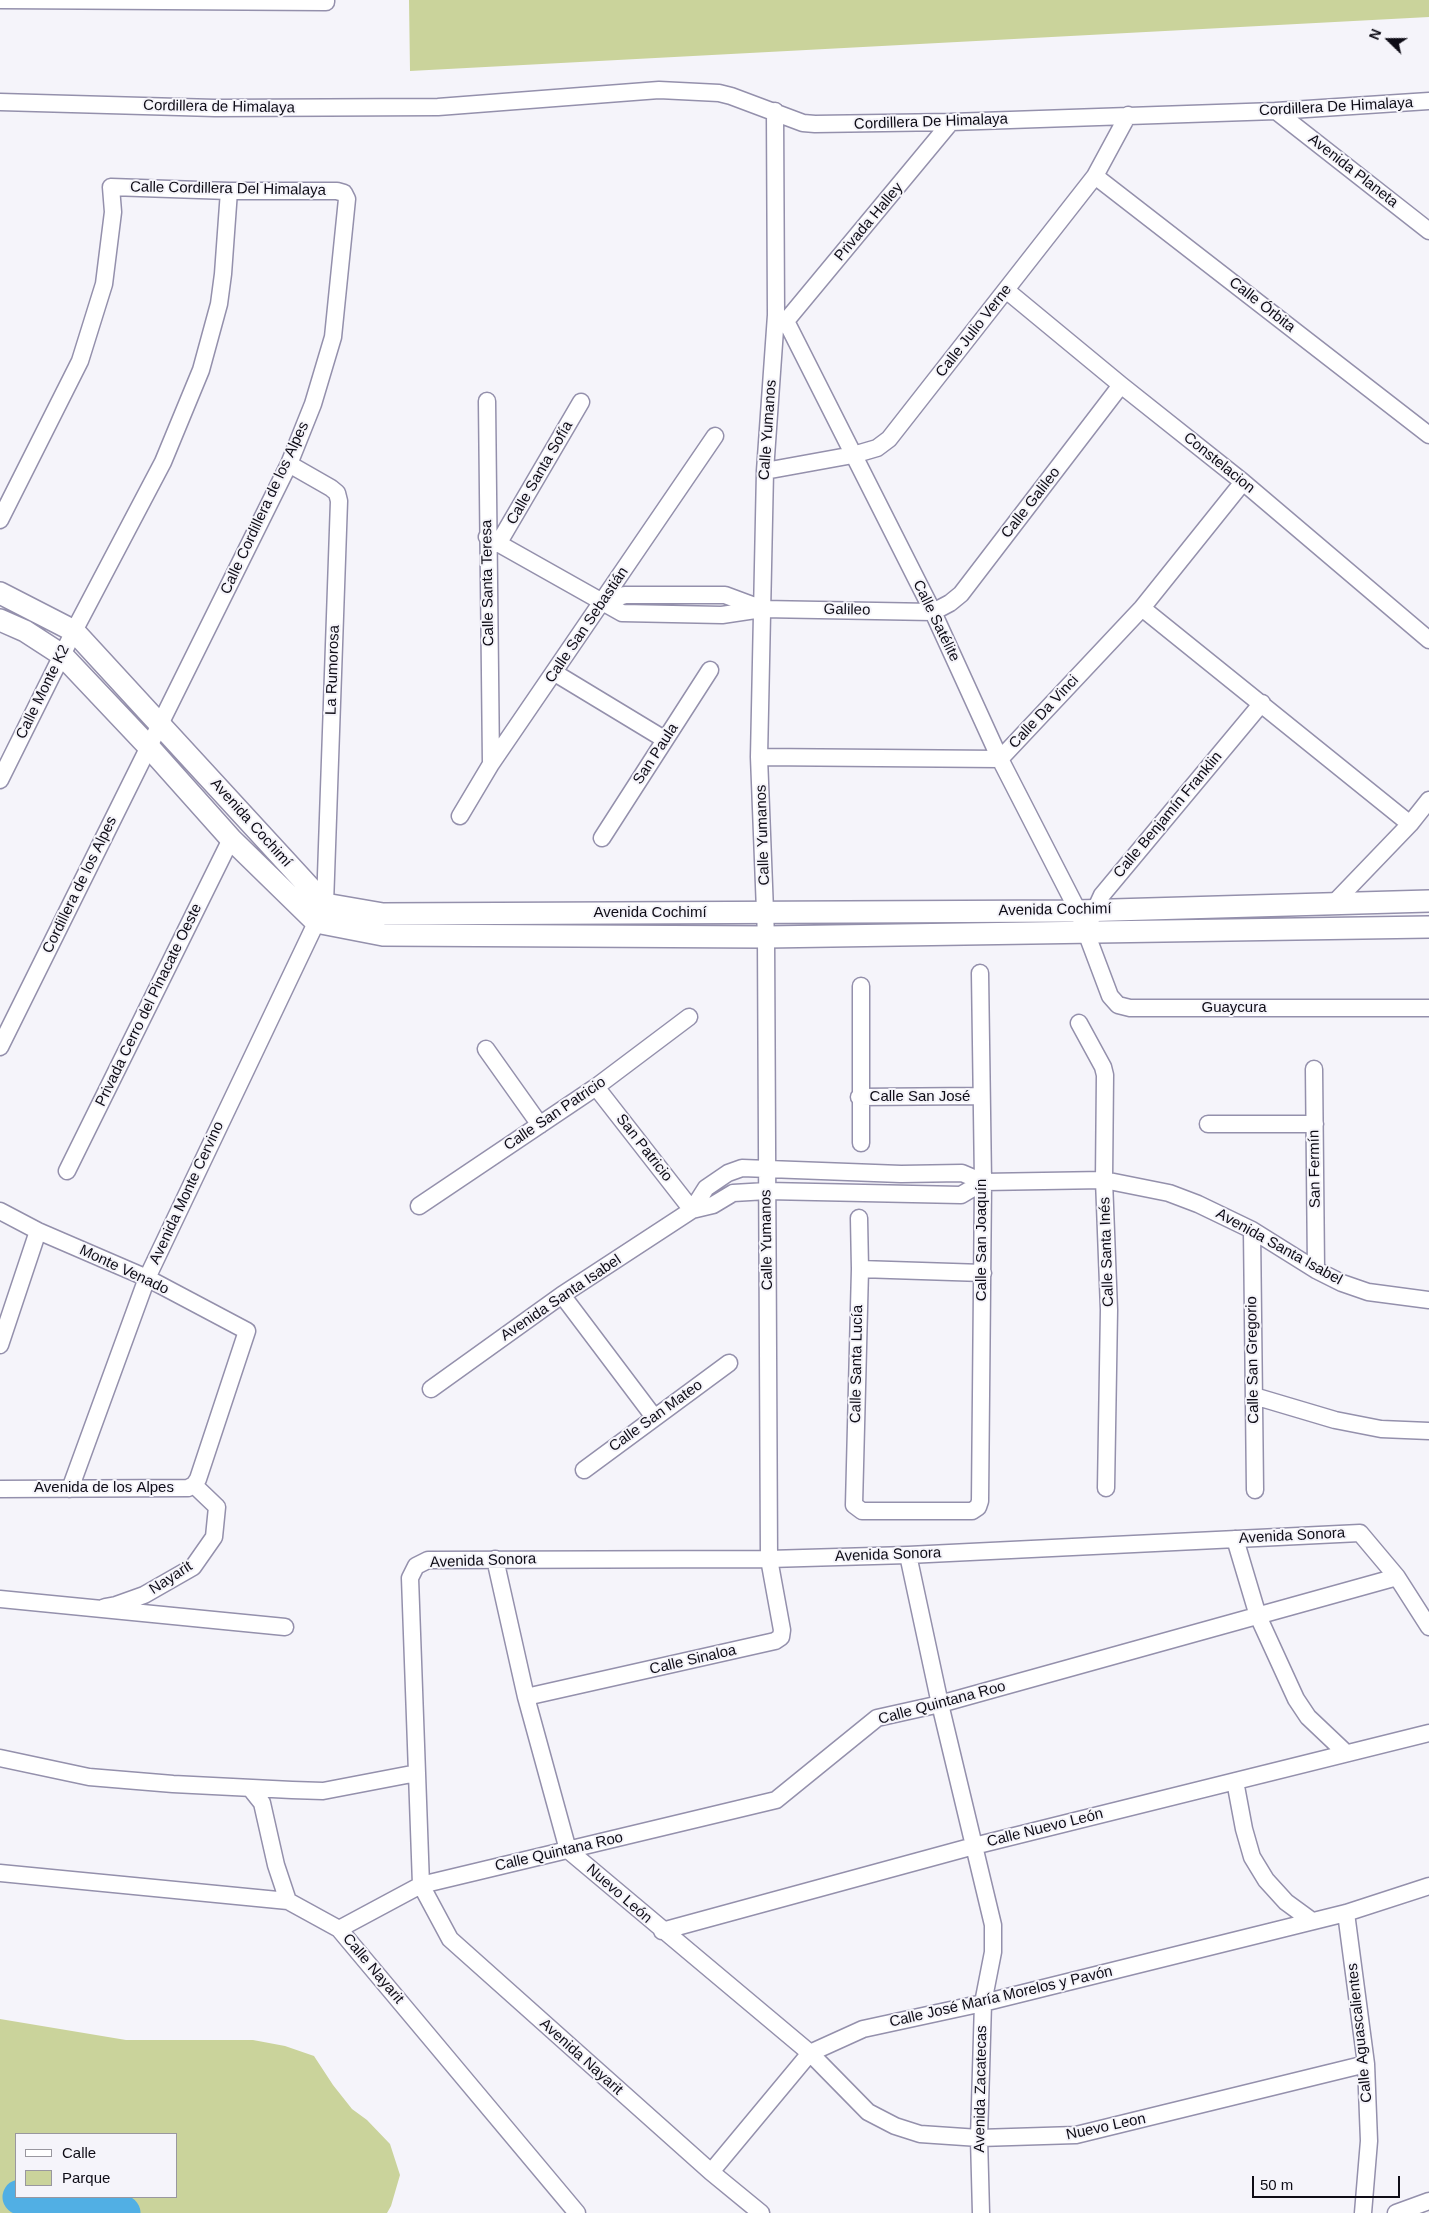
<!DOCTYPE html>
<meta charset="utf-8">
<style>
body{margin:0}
#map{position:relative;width:1429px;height:2213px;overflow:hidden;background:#f5f4fa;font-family:Arial,sans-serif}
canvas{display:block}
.legend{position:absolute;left:15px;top:2133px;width:162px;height:65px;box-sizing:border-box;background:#f5f4fa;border:1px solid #99979f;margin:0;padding:6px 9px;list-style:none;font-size:15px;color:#0e0c16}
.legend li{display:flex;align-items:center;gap:10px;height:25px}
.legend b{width:25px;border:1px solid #99979f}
.north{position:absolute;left:1364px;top:15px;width:50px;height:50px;-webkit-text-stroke:4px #f5f4fa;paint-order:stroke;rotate:292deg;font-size:14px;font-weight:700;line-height:20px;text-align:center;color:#0e0c16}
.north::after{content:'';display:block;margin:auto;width:18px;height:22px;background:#0e0c16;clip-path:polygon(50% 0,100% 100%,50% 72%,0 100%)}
.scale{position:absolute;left:1252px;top:2176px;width:148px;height:22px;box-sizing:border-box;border:2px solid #0e0c16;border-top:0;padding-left:6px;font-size:15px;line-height:18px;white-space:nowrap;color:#0e0c16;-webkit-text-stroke:4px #f5f4fa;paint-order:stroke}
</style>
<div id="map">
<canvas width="1429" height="2213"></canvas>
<ul class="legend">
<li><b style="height:6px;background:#fff"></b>Calle</li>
<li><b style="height:14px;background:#cad39b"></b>Parque</li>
</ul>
<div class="north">N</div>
<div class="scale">50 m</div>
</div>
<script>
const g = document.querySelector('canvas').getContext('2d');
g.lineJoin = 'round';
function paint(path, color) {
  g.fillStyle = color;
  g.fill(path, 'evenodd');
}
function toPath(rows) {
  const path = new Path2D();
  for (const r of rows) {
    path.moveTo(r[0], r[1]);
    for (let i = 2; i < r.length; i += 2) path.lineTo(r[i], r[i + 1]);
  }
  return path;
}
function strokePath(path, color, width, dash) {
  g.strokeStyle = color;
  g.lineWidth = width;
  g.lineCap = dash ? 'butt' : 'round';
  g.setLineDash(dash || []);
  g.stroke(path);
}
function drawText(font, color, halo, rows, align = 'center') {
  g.font = font + ' Arial,sans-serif';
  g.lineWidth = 4;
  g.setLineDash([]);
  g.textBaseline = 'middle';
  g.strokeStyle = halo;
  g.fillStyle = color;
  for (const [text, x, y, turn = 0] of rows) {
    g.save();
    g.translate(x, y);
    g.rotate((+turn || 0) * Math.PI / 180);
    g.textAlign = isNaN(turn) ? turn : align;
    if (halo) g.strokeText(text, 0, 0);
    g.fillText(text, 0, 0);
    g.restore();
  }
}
const green = toPath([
 [409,0,1429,0,1429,17,410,71],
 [0,2019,126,2040,253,2040,285,2046,314,2056,333,2085,352,2109,367,2120,390,2144,400,2175,391,2206,387,2213,0,2213],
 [176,2134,176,2197,16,2197,16,2134]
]);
const river = toPath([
 [20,2197,123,2213]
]);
const minor = toPath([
 [0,0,326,2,326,0],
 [0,102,215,108,438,107,659,90,719,93,731,96,803,123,815,124,951,122,1276,111,1429,101],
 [1276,111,1429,231],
 [1095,176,1429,435],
 [1006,290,1121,385,1243,482,1429,640],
 [776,315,786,321,933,612,1000,759,1078,911,1110,996,1118,1005,1130,1008,1429,1008],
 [786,321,951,122],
 [487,401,491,764],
 [765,471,853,455,877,448,889,439,1095,176,1128,115],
 [0,520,80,361,104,284,113,212,111,187,229,191,337,191,344,193,347,199,333,337,313,404,289,464,0,1047],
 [487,537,622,613,722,615,762,609,933,612,950,603,961,594,1121,385],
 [498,544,581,402],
 [602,602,625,595,725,595,760,608],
 [1142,608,1410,824],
 [555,673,664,739],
 [759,757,1000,759,1142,608,1243,482],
 [0,780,74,631,163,462,201,370,219,304,223,274,229,191],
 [460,816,491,764,715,436],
 [602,838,710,670],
 [1334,903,1410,824,1429,800],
 [1091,919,1102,895,1262,703],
 [1079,1023,1103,1067,1105,1075,1104,1180,1109,1310,1106,1488],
 [486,1049,540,1125],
 [1314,1069,1316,1270],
 [596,1087,692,1210],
 [859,1097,981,1096],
 [1208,1124,1315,1124],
 [861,1143,861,986],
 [67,1171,231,839],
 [419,1206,596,1087,689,1017],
 [692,1210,706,1188,728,1173,742,1168,901,1174,962,1173,983,1182,1104,1180,1169,1193,1198,1204,1252,1230,1316,1270,1342,1283,1368,1292,1429,1300],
 [0,1211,38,1231,147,1278,247,1331,198,1479,194,1485,188,1488,0,1489],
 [859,1218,860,1269,854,1505,862,1511,972,1511,978,1507,980,1501,983,1182,980,973],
 [1252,1230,1255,1490],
 [860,1269,983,1273],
 [562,1295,654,1417],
 [0,1345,38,1231],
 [431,1389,562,1295,692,1210,713,1205,733,1193,767,1191,961,1195,983,1182],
 [1254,1396,1335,1420,1381,1429,1429,1431],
 [584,1470,729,1363],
 [70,1489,147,1278,325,904,339,501,337,493,331,488,289,464],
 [1235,1539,1258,1616,1296,1699,1308,1717,1346,1753],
 [908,1555,940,1704,993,1925,993,1952,983,2003,979,2138,981,2213],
 [495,1559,526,1697,568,1850,810,2053,868,2112,895,2126,920,2134,979,2138,1076,2135,1366,2064],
 [0,1599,285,1627],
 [105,1607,116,1605,144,1595,193,1567,214,1537,217,1507,194,1485],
 [526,1697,775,1641,781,1637,782,1630,769,1559,766,937,759,757,765,471,776,315,775,111],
 [0,1758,89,1777,173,1784,292,1790,323,1791,417,1773],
 [1235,1781,1244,1829,1252,1857,1266,1880,1286,1902,1312,1921],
 [250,1788,262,1803,276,1865,288,1901,339,1929,577,2213],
 [0,1873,288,1901],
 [1346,1913,1366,2064,1369,2141,1363,2213],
 [339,1929,421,1885,776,1800,877,1718,940,1704,1397,1577],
 [662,1931,974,1846,1429,1733],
 [711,2172,810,2053,863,2029,983,2003,1346,1913,1429,1886],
 [761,2213,711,2172,450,1939,421,1885,410,1578,416,1566,428,1560,769,1559,908,1555,1360,1533,1397,1577,1429,1627],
 [1396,2213,1429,2201]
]);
const tertiary = toPath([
 [0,593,74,631,325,904,383,914,1078,911,1429,901],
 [0,620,25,631,62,655,148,746,231,839,316,922,383,935,766,937,1429,927]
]);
const streetNames = [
 ["Cordillera de Himalaya",219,107,1],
 ["Cordillera De Himalaya",1336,107,-3],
 ["Cordillera De Himalaya",931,122,-2],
 ["Avenida Planeta",1353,171,38],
 ["Calle Cordillera Del Himalaya",228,189,1],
 ["Privada Halley",869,222,-50],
 ["Calle Órbita",1262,305,38],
 ["Calle Julio Verne",974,331,-52],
 ["Calle Yumanos",768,430,-86],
 ["Constelacion",1219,463,39],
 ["Calle Santa Sofía",540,473,-60],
 ["Calle Galileo",1031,503,-52],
 ["Calle Cordillera de los Alpes",265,508,-65],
 ["Calle Santa Teresa",488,583,-91],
 ["Galileo",847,610,1],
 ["Calle Satélite",936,621,64],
 ["Calle San Sebastián",587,625,-56],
 ["La Rumorosa",333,670,-88],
 ["Calle Monte K2",43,692,-64],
 ["Calle Da Vinci",1044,712,-47],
 ["San Paula",656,754,-57],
 ["Calle Benjamín Franklin",1168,815,-50],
 ["Avenida Cochimí",251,823,48],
 ["Calle Yumanos",763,835,-92],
 ["Cordillera de los Alpes",80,885,-64],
 ["Avenida Cochimí",1055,910,-1],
 ["Avenida Cochimí",650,913],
 ["Privada Cerro del Pinacate Oeste",149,1005,-64],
 ["Guaycura",1234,1008],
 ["Calle San José",920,1097],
 ["Calle San Patricio",555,1114,-34],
 ["San Patricio",644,1148,52],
 ["San Fermín",1315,1169,-91],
 ["Avenida Monte Cervino",187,1193,-65],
 ["Calle Yumanos",767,1240,-91],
 ["Calle San Joaquín",982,1240,-90],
 ["Avenida Santa Isabel",1279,1247,29],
 ["Calle Santa Inés",1107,1252,-92],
 ["Monte Venado",124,1270,25],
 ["Avenida Santa Isabel",561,1298,-34],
 ["Calle San Gregorio",1253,1360,-91],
 ["Calle Santa Lucía",857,1364,-89],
 ["Calle San Mateo",656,1416,-36],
 ["Avenida de los Alpes",104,1488],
 ["Avenida Sonora",1292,1536,-3],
 ["Avenida Sonora",888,1555,-2],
 ["Avenida Sonora",483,1561,-2],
 ["Nayarit",171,1578,-33],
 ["Calle Sinaloa",693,1660,-13],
 ["Calle Quintana Roo",942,1703,-15],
 ["Calle Nuevo León",1045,1828,-14],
 ["Calle Quintana Roo",559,1852,-13],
 ["Nuevo León",619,1894,41],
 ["Calle Nayarit",373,1969,50],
 ["Calle José María Morelos y Pavón",1001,1997,-13],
 ["Calle Aguascalientes",1360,2033,-96],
 ["Avenida Nayarit",581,2057,42],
 ["Avenida Zacatecas",981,2089,-89],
 ["Nuevo Leon",1106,2127,-12]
];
paint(green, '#cad39b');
strokePath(river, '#51afe4', 35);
strokePath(minor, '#9490ac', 19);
strokePath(tertiary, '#9490ac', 24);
strokePath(minor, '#fff', 16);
strokePath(tertiary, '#fff', 21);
drawText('15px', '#0e0c16', '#f5f4fa', streetNames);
</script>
